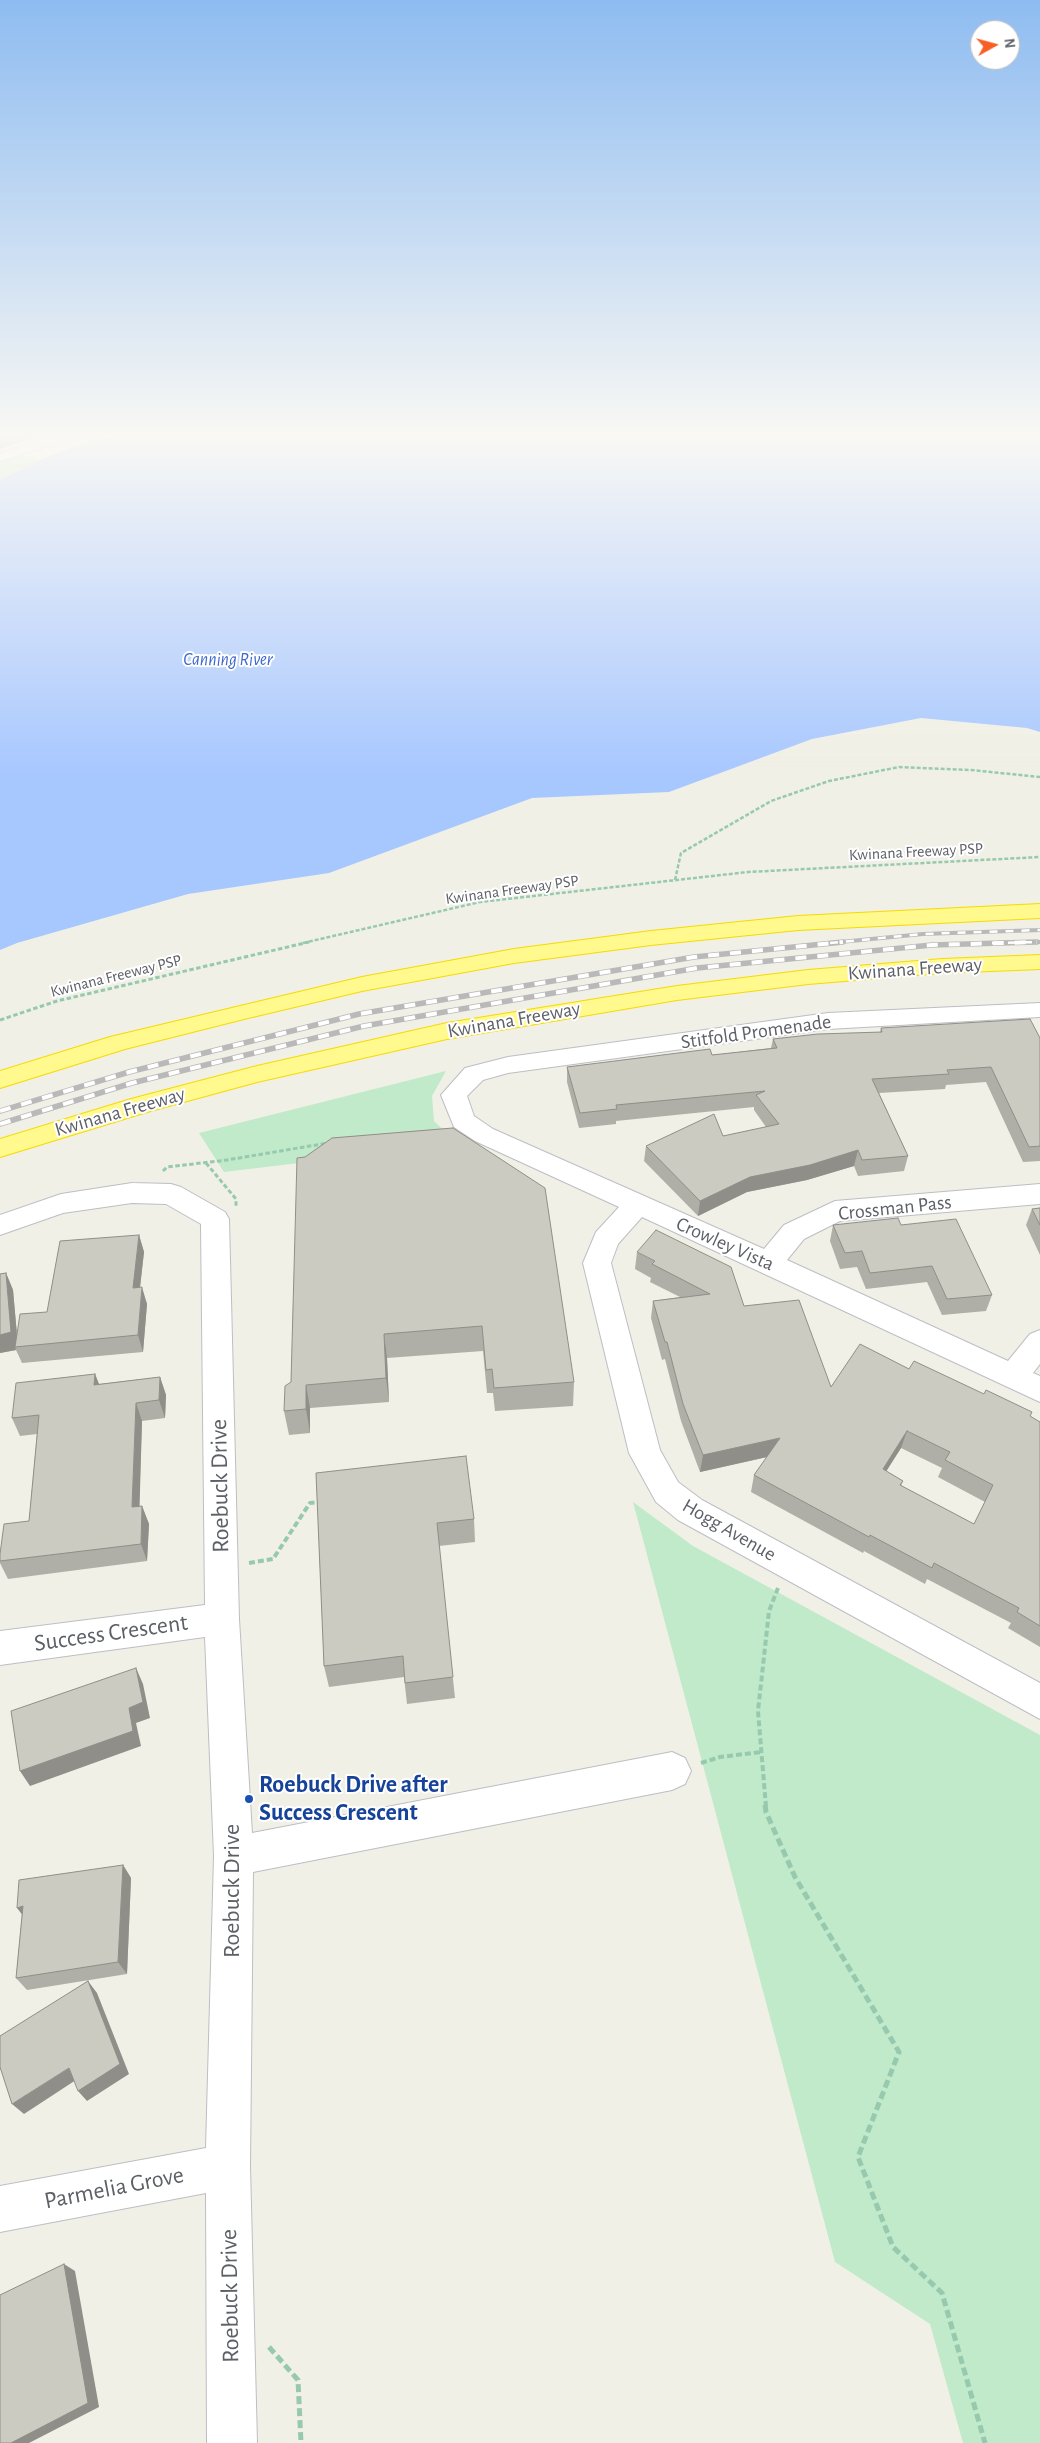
<!DOCTYPE html>
<style>
body{margin:0}
#map{position:relative;width:1040px;height:2443px;overflow:hidden;background:#f1f0e6;font-family:"Alegreya Sans",sans-serif}
canvas{display:block}
.north{position:absolute;left:970px;top:20px;width:50px;height:50px;box-sizing:border-box;background:#fff;border:1px solid #bebfc2;border-radius:50%;rotate:83deg;font-size:14px;font-weight:700;line-height:20px;text-align:center;color:#5d6067}
.north::after{content:'';display:block;margin:auto;width:18px;height:22px;background:#f75f25;clip-path:polygon(50% 0,100% 100%,50% 72%,0 100%)}
</style>
<div id="map">
<canvas width="1040" height="2443"></canvas>
<div class="north">N</div>
</div>
<script>
const g = document.querySelector('canvas').getContext('2d');
g.lineJoin = 'round';
function paint(path, color) {
  g.fillStyle = color;
  g.fill(path, 'evenodd');
}
function toPath(rows) {
  const path = new Path2D();
  for (const r of rows) {
    path.moveTo(r[0], r[1]);
    for (let i = 2; i < r.length; i += 2) path.lineTo(r[i], r[i + 1]);
  }
  return path;
}
function strokePath(path, color, width, dash) {
  g.strokeStyle = color;
  g.lineWidth = width;
  g.lineCap = dash ? 'butt' : 'round';
  g.setLineDash(dash || []);
  g.stroke(path);
}
function drawText(font, color, halo, rows, align = 'center') {
  g.font = font + ' "Alegreya Sans",sans-serif';
  g.lineWidth = 4;
  g.setLineDash([]);
  g.textBaseline = 'middle';
  g.strokeStyle = halo;
  g.fillStyle = color;
  for (const [text, x, y, turn = 0] of rows) {
    g.save();
    g.translate(x, y);
    g.rotate((+turn || 0) * Math.PI / 180);
    g.textAlign = isNaN(turn) ? turn : align;
    if (halo) g.strokeText(text, 0, 0);
    g.fillText(text, 0, 0);
    g.restore();
  }
}
const green = toPath([
 [16,454,40,460,0,480,0,460],
 [446,1071,432,1096,434,1121,458,1144,224,1172,199,1133],
 [633,1502,693,1546,1040,1735,1040,2443,963,2443,930,2324,835,2262]
]);
const water = toPath([
 [118,435,1040,435,1040,732,1027,728,921,718,812,739,669,792,532,798,329,873,188,894,17,943,0,950,0,480,40,460,71,448]
]);
const pathFar3 = toPath([
 [675,880,681,853,771,801,829,781,899,767,971,770,1040,777],
 [303,943,480,902,748,872,1040,857]
]);
const pathFar2 = toPath([
 [0,1020,57,1001,309,942],
 [206,1163,236,1199,236,1206],
 [163,1171,167,1167,227,1160,328,1143]
]);
const pathFar1 = toPath([
 [249,1563,273,1559,310,1503,320,1502],
 [701,1763,720,1757,761,1752],
 [766,1807,758,1711,769,1611,778,1588]
]);
const path = toPath([
 [765,1805,766,1812,795,1877,899,2052,858,2157,893,2247,942,2293,985,2443],
 [269,2347,298,2380,301,2443]
]);
const minor = toPath([
 [56,435,76,435,74,438,0,461,0,453,56,435],
 [1040,1003,1040,1017,828,1029,508,1073,483,1080,467,1096,474,1116,493,1129,764,1249,784,1225,835,1201,1040,1184,1040,1204,840,1221,804,1239,787,1260,1008,1361,1030,1334,1040,1330,1040,1364,1033,1373,1040,1376,1040,1402,642,1217,618,1244,611,1263,660,1450,678,1482,702,1500,1040,1683,1040,1719,678,1520,656,1502,629,1453,583,1263,596,1232,619,1207,475,1141,454,1127,441,1095,465,1068,508,1057,828,1013,1040,1003],
 [132,1183,171,1184,181,1187,225,1212,229,1219,239,1619,252,1833,672,1752,685,1758,691,1771,685,1784,672,1790,253,1872,250,2166,257,2443,207,2443,206,2193,0,2232,0,2186,206,2148,214,1856,205,1637,0,1665,0,1631,205,1605,201,1224,166,1204,132,1203,63,1213,0,1235,0,1215,61,1194,132,1183]
]);
const highway = toPath([
 [1040,904,1040,918,798,930,651,945,514,963,362,991,244,1019,125,1049,0,1088,0,1071,110,1037,362,977,514,949,651,931,798,916,1040,904],
 [1040,955,1040,969,942,973,808,984,677,1000,447,1039,257,1082,147,1112,0,1157,0,1139,131,1099,257,1066,447,1023,677,986,808,970,942,959,1040,955]
]);
const railFar1 = toPath([
 [830,943,923,934,1040,930],
 [992,943,1040,942]
]);
const rail = toPath([
 [0,1111,129,1072,359,1014,694,957,843,942],
 [0,1124,132,1083,364,1026,697,968,932,945,1037,942]
]);
const wall = toPath([
 [881,1028,1040,1038,1040,1161,1023,1162,986,1082,946,1085,945,1089,879,1093,908,1156,904,1171,858,1176,854,1166,807,1180,747,1192,698,1216,644,1161,646,1146,723,1136,766,1127,754,1110,754,1107,616,1121,616,1124,579,1128,567,1082,567,1067,712,1055,771,1048,773,1039,880,1032],
 [305,1157,574,1382,573,1406,495,1411,493,1393,487,1393,483,1351,387,1358,389,1402,310,1408,310,1433,289,1435,284,1411,291,1382],
 [1040,1208,1040,1255,1026,1225,1032,1209],
 [833,1225,901,1225,992,1295,986,1311,942,1315,927,1282,866,1289,857,1267,840,1269,830,1241],
 [139,1235,144,1252,140,1287,147,1304,143,1352,22,1363,16,1350,0,1353,0,1274,6,1273,13,1290,17,1334,47,1312],
 [637,1252,744,1306,831,1387,909,1369,1030,1417,1040,1422,1040,1647,1008,1628,1011,1623,927,1579,925,1584,864,1551,863,1553,751,1492,754,1475,767,1457,700,1472,681,1421,665,1359,662,1360,651,1318,653,1301,680,1297,650,1282,651,1278,635,1269],
 [901,1448,942,1468,938,1477,985,1502,974,1524,901,1486,903,1481,886,1471],
 [95,1374,99,1384,160,1377,166,1395,165,1418,142,1421,139,1506,142,1506,149,1524,147,1561,8,1579,0,1563,0,1554,29,1521,37,1434,20,1436,12,1418],
 [316,1473,474,1519,475,1542,439,1546,455,1698,407,1704,404,1677,329,1687,324,1666],
 [123,1865,131,1878,127,1974,27,1990,16,1978,22,1914]
]);
const shadedWall = toPath([
 [10,435,40,435,0,449,0,438],
 [858,1150,854,1166,807,1180,747,1192,698,1216,700,1201,750,1177],
 [139,1235,144,1252,138,1305,133,1288],
 [6,1273,13,1290,18,1347,15,1347,16,1350,0,1353,0,1335],
 [142,1287,147,1304,143,1352,138,1335],
 [384,1334,387,1358,389,1402,386,1378],
 [95,1374,102,1392,94,1385],
 [160,1377,166,1395,165,1418,159,1400],
 [306,1385,310,1408,310,1433,306,1409],
 [136,1403,142,1421,139,1525,132,1507],
 [907,1431,901,1448,877,1486,883,1469],
 [780,1438,776,1455,700,1472,703,1455],
 [142,1506,149,1524,147,1561,141,1544],
 [136,1668,143,1684,150,1718,136,1723,141,1746,30,1786,20,1771,129,1708],
 [123,1865,131,1878,127,1974,118,1962],
 [23,1906,27,1921,17,1908],
 [88,1981,97,1993,129,2074,87,2101,78,2091],
 [69,2068,79,2078,24,2114,12,2104],
 [64,2264,75,2271,99,2407,29,2443,11,2443]
]);
const building = toPath([
 [0,435,10,435,0,438,0,435],
 [1030,1019,1040,1038,1040,1146,1029,1147,991,1067,947,1070,949,1074,872,1079,908,1156,862,1160,858,1150,810,1165,750,1177,700,1201,646,1146,714,1114,723,1136,779,1124,756,1095,765,1091,616,1105,617,1109,580,1113,567,1067,710,1049,712,1055,777,1048,773,1039,818,1034,882,1032,881,1028,1030,1019],
 [453,1128,545,1188,574,1382,494,1388,492,1369,486,1370,482,1326,384,1334,386,1378,306,1385,306,1409,284,1411,285,1386,291,1382,297,1158,305,1157,332,1138,453,1128],
 [1040,1208,1040,1225,1032,1209,1040,1208],
 [898,1218,901,1225,956,1219,992,1295,947,1299,932,1266,870,1273,862,1251,845,1253,833,1225,898,1218],
 [656,1230,731,1267,744,1306,799,1300,831,1387,860,1344,909,1369,914,1361,984,1394,986,1390,1032,1412,1030,1416,1040,1422,1040,1626,1017,1612,1019,1608,934,1563,932,1568,870,1535,869,1537,754,1475,780,1438,703,1455,683,1404,667,1342,665,1342,653,1301,710,1294,652,1264,655,1261,637,1252,656,1230],
 [907,1431,950,1452,945,1460,993,1485,974,1524,900,1485,903,1481,883,1469,907,1431],
 [139,1235,133,1288,142,1287,138,1335,15,1347,20,1314,47,1312,60,1241,139,1235],
 [6,1273,11,1332,0,1335,0,1274,6,1273],
 [95,1374,94,1385,160,1377,159,1400,136,1403,132,1507,142,1506,141,1544,0,1561,0,1554,4,1524,29,1521,39,1415,12,1418,16,1383,95,1374],
 [466,1456,474,1519,437,1523,453,1677,405,1683,403,1656,324,1666,316,1473,466,1456],
 [136,1668,143,1702,129,1708,133,1731,20,1771,11,1711,136,1668],
 [123,1865,118,1962,16,1978,23,1906,17,1908,19,1880,123,1865],
 [88,1981,120,2064,78,2091,69,2068,12,2104,0,2067,0,2036,88,1981],
 [64,2264,88,2403,11,2443,0,2443,0,2295,64,2264]
]);
const markers = [
 [249,1799,5,"#1a4fb4"]
];
const farStreetnames = [
 ["Kwinana Freeway PSP",916,852,-3],
 ["Kwinana Freeway PSP",512,890,-8],
 ["Kwinana Freeway PSP",116,976,-14]
];
const farWaternames = [
 ["Canning River",228,660]
];
const streetNames = [
 ["Kwinana Freeway",915,969,-4],
 ["Kwinana Freeway",514,1020,-10],
 ["Stitfold Promenade",756,1032,-8],
 ["Kwinana Freeway",120,1112,-16],
 ["Crossman Pass",895,1208,-6],
 ["Crowley Vista",725,1244,24],
 ["Hogg Avenue",729,1530,30]
];
const nearStreetnames = [
 ["Roebuck Drive",220,1486,-91],
 ["Success Crescent",111,1633,-8],
 ["Roebuck Drive",232,1891,-90],
 ["Parmelia Grove",114,2188,-11],
 ["Roebuck Drive",230,2296,-91]
];
const nearTransitnames = [
 ["Roebuck Drive after",259,1785],
 ["Success Crescent",259,1813]
];
paint(green, '#c0eac9');
paint(water, '#a7c7ff');
strokePath(minor, '#bdbec5', 2);
strokePath(highway, '#f6da00', 2);
strokePath(pathFar3, '#97c9af', 2.5, [4, 2]);
strokePath(pathFar2, '#97c9af', 3, [4.5, 2.5]);
strokePath(pathFar1, '#97c9af', 4, [6, 3]);
strokePath(path, '#97c9af', 5, [8, 4]);
paint(minor, '#fff');
paint(highway, '#fff98e');
strokePath(railFar1, '#b9b9ba', 4);
strokePath(rail, '#b9b9ba', 5.5);
strokePath(railFar1, '#fff', 2.5, [8]);
strokePath(rail, '#fff', 4, [11]);
paint(wall, '#afafa7');
paint(shadedWall, '#8f8e88');
paint(building, '#cccbc2');
strokePath(building, '#8f8e88', 1);
const sky = g.createLinearGradient(0, 0, 0, 777);
sky.addColorStop(0, '#8ebcf1');
sky.addColorStop(0.56, '#f9f8f4');
sky.addColorStop(1, '#f9f8f400');
g.fillStyle = sky;
g.fillRect(0, 0, 1040, 777);
for (const [x, y, r, color] of markers) {
  const dot = new Path2D();
  dot.arc(x, y, r, 0, 2 * Math.PI);
  g.fillStyle = color;
  g.fill(dot);
  strokePath(dot, '#fff', 2);
}
drawText('16px', '#5d6067', '#fff', farStreetnames);
drawText('italic 18px', '#3f68cd', '#fff', farWaternames);
drawText('20px', '#5d6067', '#fff', streetNames);
drawText('24px', '#5d6067', '#fff', nearStreetnames);
drawText('bold 24px', '#164399', '#fff', nearTransitnames, 'left');
</script>
